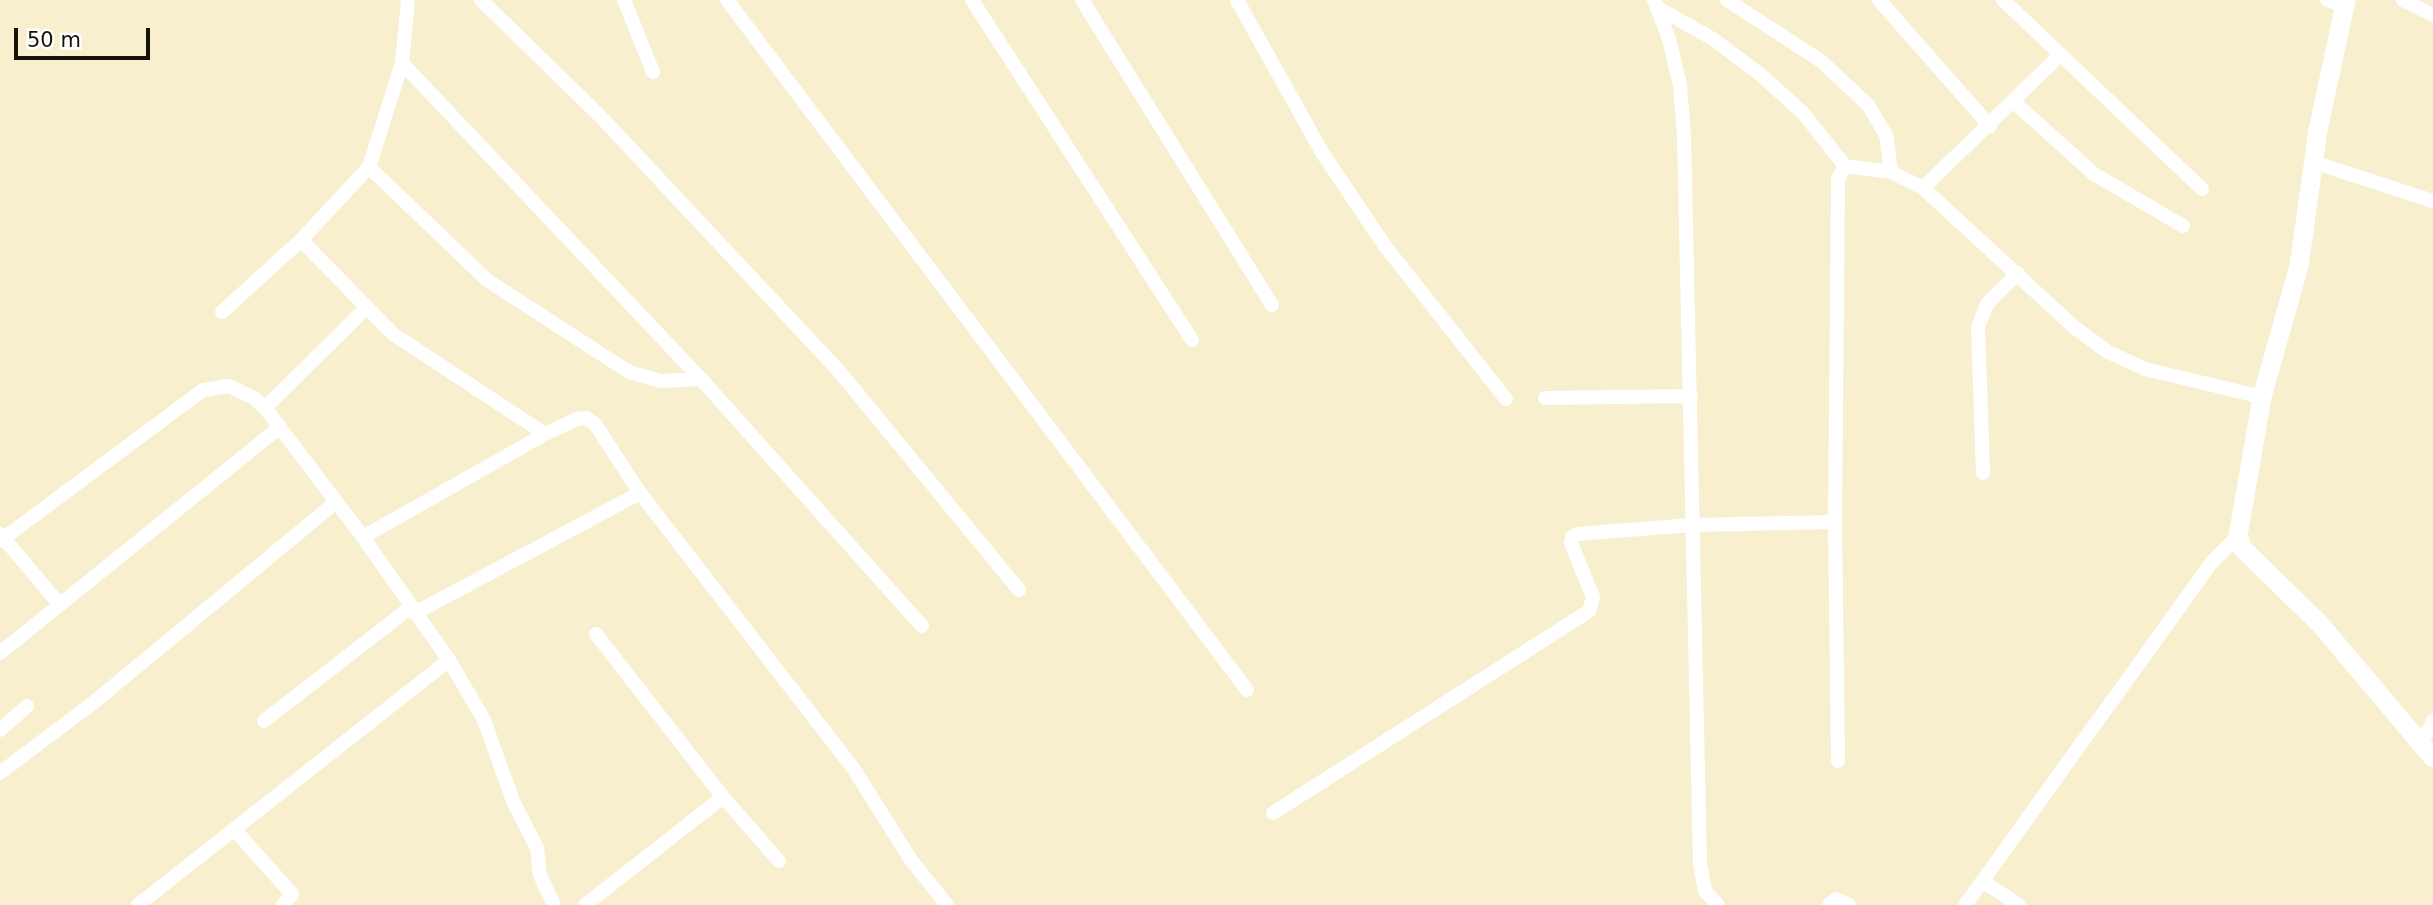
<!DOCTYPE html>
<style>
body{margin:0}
#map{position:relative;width:2433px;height:905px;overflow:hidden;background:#f7efce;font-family:"DejaVu Sans",sans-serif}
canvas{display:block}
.scale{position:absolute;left:14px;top:28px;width:136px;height:32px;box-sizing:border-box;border:4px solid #161308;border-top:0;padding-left:9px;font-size:21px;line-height:24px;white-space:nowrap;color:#161308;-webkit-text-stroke:5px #fff;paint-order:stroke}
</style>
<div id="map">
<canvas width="2433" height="905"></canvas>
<div class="scale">50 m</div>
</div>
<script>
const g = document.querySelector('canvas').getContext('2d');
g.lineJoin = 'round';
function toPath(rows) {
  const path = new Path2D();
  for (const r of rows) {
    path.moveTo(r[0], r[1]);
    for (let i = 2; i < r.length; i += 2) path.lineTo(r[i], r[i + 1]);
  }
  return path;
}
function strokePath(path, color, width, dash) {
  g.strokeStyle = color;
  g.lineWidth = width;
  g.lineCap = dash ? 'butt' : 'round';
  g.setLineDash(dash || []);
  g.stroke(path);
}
const street = toPath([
 [481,0,601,117,838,370,1019,590],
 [624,0,653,72],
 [727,0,1247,690],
 [972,0,1192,340],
 [1082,0,1272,305],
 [1237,0,1323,154,1385,246,1506,399],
 [1654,0,1669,39,1680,85,1684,136,1700,863,1705,891,1718,905],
 [1727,0,1821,61,1868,105,1886,135,1891,172],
 [1879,0,1990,126],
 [2003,0,2202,189],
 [2327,0,2343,5],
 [2403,0,2433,15],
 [1658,8,1713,39,1761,75,1803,113,1845,166],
 [402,63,701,379,922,626],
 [2014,102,2094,174,2183,226],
 [2313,162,2433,201],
 [369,167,487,280,629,372,661,381,701,379],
 [1923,188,2059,56],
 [301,240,393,334,545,434],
 [222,312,301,240,369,167,402,63,408,0],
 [1545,398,1691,396],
 [265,408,366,308],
 [1983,473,1978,327,1987,304,2018,273],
 [0,534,60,605],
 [363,537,545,434,577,419,587,418,595,424,640,493,853,768,911,860,947,905],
 [0,541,203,390,229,386,254,398,265,408,363,537,449,660,484,720,513,801,537,848,540,875,554,905],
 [415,613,640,493],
 [596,634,723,797,779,861],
 [0,653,280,427],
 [264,721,411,607],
 [0,730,27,706],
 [2421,744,2433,721],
 [1838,761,1835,522,1838,179,1845,166,1891,172,1923,188,2074,327,2108,352,2145,369,2262,397],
 [0,773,93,703,336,502],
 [1273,813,1589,611,1593,597,1571,543,1572,537,1577,534,1692,525,1835,522],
 [234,829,292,894,283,905],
 [1982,881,2019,905],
 [138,905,449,660],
 [585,905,723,797],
 [1829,905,1836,899,1849,905],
 [1965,905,2212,562,2238,536]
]);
const secondary = toPath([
 [2346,0,2318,130,2299,266,2262,397,2238,536,2243,549,2320,624,2433,758]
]);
strokePath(street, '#fff', 14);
strokePath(secondary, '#fff', 19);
</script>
